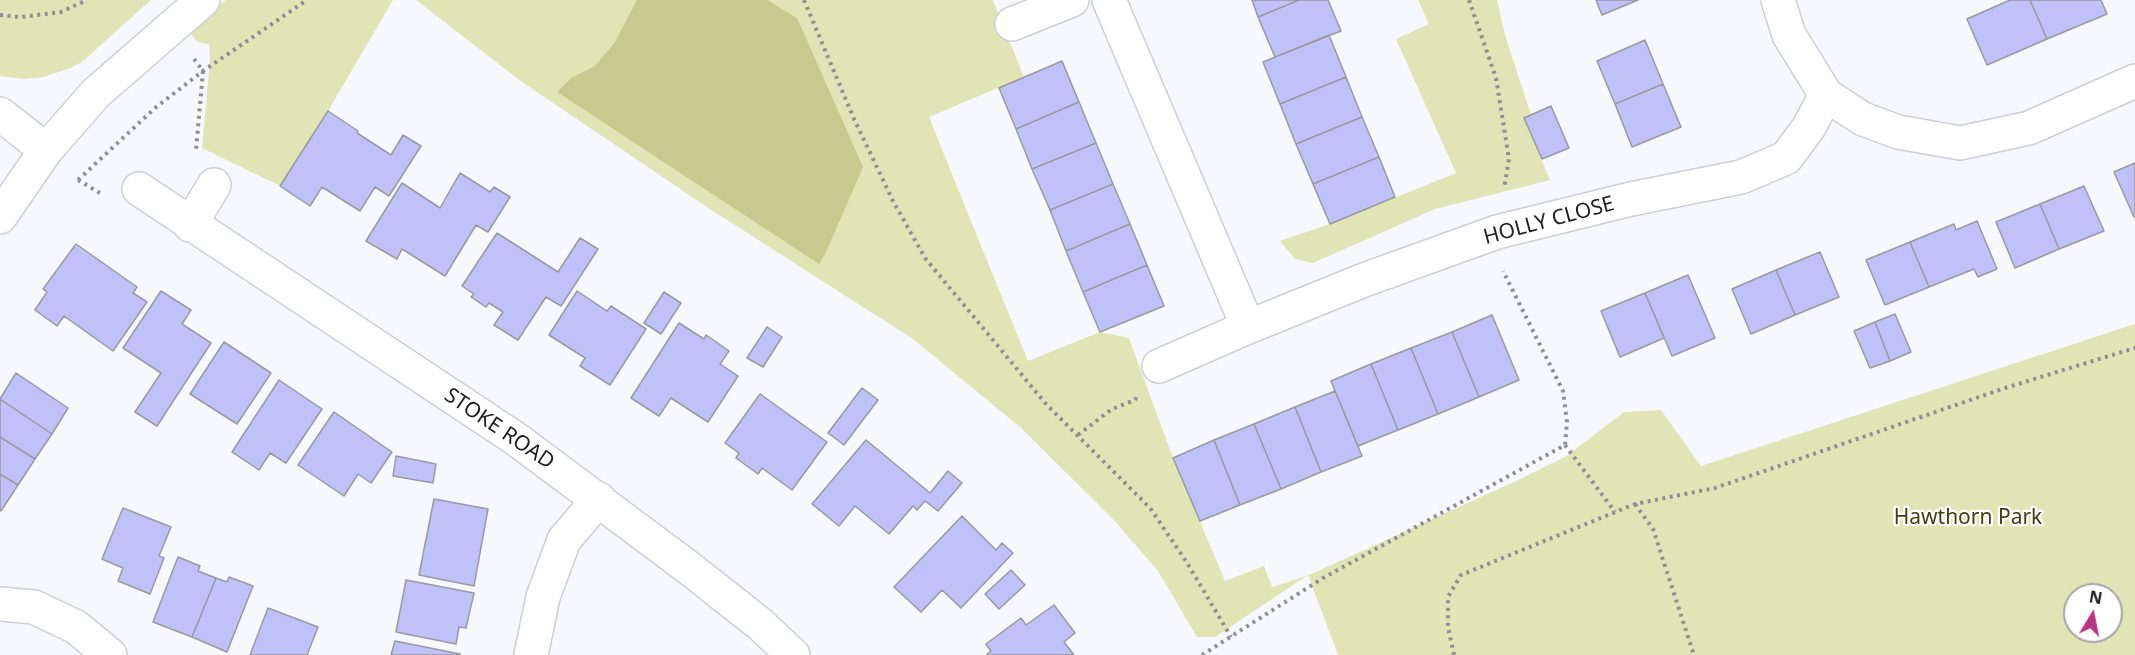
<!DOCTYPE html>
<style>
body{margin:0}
#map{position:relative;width:2135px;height:655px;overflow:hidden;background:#f7f7fe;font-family:"Noto Sans",sans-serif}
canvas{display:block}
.north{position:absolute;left:2063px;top:583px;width:60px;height:60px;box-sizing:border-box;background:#fff;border:2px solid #a6a6a7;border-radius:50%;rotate:10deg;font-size:16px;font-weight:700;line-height:24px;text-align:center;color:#202023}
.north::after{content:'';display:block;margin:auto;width:21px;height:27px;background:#b73782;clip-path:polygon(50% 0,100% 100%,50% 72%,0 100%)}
</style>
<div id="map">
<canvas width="2135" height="655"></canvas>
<div class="north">N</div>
</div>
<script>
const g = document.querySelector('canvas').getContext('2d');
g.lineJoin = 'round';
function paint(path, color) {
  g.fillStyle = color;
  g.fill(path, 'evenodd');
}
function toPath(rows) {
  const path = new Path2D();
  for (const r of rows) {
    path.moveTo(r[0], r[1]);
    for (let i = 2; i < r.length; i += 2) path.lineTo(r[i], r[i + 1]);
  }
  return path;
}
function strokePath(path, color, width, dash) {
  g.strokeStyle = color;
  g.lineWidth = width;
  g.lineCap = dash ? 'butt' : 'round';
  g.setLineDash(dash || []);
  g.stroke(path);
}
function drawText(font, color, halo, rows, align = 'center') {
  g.font = font + ' "Noto Sans",sans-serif';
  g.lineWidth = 4.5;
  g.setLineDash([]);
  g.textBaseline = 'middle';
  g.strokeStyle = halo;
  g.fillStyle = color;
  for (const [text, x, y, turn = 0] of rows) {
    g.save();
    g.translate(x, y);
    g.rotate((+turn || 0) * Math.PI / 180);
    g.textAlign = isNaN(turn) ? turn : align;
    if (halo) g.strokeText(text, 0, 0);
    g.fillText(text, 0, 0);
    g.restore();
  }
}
const green = toPath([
 [0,0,151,0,83,61,71,68,43,77,24,79,0,76],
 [226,0,393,0,328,111,280,186,202,148,210,61,209,44,197,42,188,30],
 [416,0,993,0,1024,77,929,117,962,199,1028,361,1100,332,1129,338,1173,458,1225,581,1264,566,1272,587,1309,575,1516,481,1565,457,1624,412,1661,410,1701,466,2135,324,2135,655,1338,655,1308,575,1215,637,1197,637,1158,571,1114,520,1020,427,913,339,713,211,522,82],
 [2075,595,2111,595,2111,631,2075,631],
 [1418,0,1497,0,1505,35,1531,115,1524,118,1550,180,1435,209,1313,263,1295,259,1280,241,1330,224,1456,173,1396,39,1429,24]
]);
const forest = toPath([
 [637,0,767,0,797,18,863,167,826,252,819,264,557,92,571,78,595,66,615,42]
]);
const building = toPath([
 [1252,0,1299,0,1258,17,1252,0],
 [1299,0,1328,0,1341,31,1275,57,1258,17,1299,0],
 [1596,0,1638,0,1602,15,1596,0],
 [2010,0,2030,0,2047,39,1987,65,1967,19,2010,0],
 [2030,0,2101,0,2107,14,2047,39,2030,0],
 [1329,35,1346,77,1280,104,1263,62,1329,35],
 [1645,40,1663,84,1615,104,1597,61,1645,40],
 [1062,61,1079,102,1016,129,999,88,1062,61],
 [1346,77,1362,117,1296,144,1280,104,1346,77],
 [1663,84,1681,127,1632,147,1615,104,1663,84],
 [1079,102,1096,143,1032,169,1016,129,1079,102],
 [1551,106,1569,148,1542,159,1524,118,1551,106],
 [328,111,358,131,357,133,391,155,403,135,421,146,389,196,375,187,360,211,322,187,310,206,280,186,328,111],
 [1362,117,1379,157,1313,184,1296,144,1362,117],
 [1096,143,1113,184,1050,210,1032,169,1096,143],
 [1379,157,1395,197,1330,224,1313,184,1379,157],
 [2135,163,2135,216,2134,217,2114,172,2135,163],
 [460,173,490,192,494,187,510,197,488,232,476,225,445,276,402,249,397,259,366,241,402,183,440,208,460,173],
 [1113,184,1130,224,1066,251,1050,210,1113,184],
 [2084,186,2104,231,2059,249,2040,204,2084,186],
 [2040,204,2059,249,2015,268,1996,222,2040,204],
 [1977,221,1997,269,1978,277,1974,269,1929,287,1910,242,1954,224,1956,230,1977,221],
 [1130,224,1147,265,1083,292,1066,251,1130,224],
 [497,233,558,272,580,238,598,249,561,306,546,297,518,340,494,325,503,312,489,303,486,307,471,297,474,294,462,286,497,233],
 [1910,242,1929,287,1885,305,1866,260,1910,242],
 [76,244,137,287,133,293,147,302,113,351,64,316,57,326,35,310,47,292,43,289,76,244],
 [1820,252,1839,297,1795,315,1776,270,1820,252],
 [1147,265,1164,306,1100,332,1083,292,1147,265],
 [1776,270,1795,315,1751,334,1732,289,1776,270],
 [1688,275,1715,338,1672,356,1645,293,1688,275],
 [161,291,191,310,182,324,211,343,157,426,135,412,161,373,123,348,161,291],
 [577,291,607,311,611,306,646,329,610,385,580,366,585,358,549,335,577,291],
 [664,292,681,303,661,334,644,323,664,292],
 [1645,293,1664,338,1620,357,1601,311,1645,293],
 [1895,314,1911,352,1890,361,1875,322,1895,314],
 [1492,315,1519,380,1479,397,1452,332,1492,315],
 [1875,322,1890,361,1870,368,1854,331,1875,322],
 [679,323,704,339,706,335,729,351,720,364,738,376,708,422,671,398,659,416,631,398,679,323],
 [767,327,782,337,763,367,747,358,767,327],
 [1452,332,1479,397,1438,414,1411,348,1452,332],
 [224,342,271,373,237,424,190,394,224,342],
 [1411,348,1438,414,1398,430,1371,364,1411,348],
 [1371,364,1398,430,1358,446,1331,381,1371,364],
 [16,373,68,408,52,434,0,399,16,373],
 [279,380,322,409,286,463,270,453,259,470,232,452,279,380],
 [862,388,878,400,844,445,828,433,862,388],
 [1335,391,1362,456,1321,472,1295,407,1335,391],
 [760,394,827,442,792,490,762,468,758,474,736,458,739,453,725,443,760,394],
 [0,399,52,434,35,459,0,437,0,399],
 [1295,407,1321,472,1281,489,1254,424,1295,407],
 [334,412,392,452,371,483,358,474,344,496,298,465,334,412],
 [1254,424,1281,489,1240,505,1214,440,1254,424],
 [0,437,35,459,18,485,0,474,0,437],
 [866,440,930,493,948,471,962,483,938,511,925,501,917,510,913,506,889,534,855,506,839,526,812,504,866,440],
 [1214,440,1240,505,1200,521,1173,458,1214,440],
 [396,456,436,464,433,483,393,476,396,456],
 [0,474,18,485,1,511,0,510,0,474],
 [434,499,488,509,474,586,419,575,434,499],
 [123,508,171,527,159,556,164,558,150,594,118,581,123,568,102,559,123,508],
 [962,516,996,550,1002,543,1013,553,961,608,942,590,921,612,894,587,962,516],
 [178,557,200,566,198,571,216,578,192,637,153,622,178,557],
 [1011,570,1025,585,999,609,985,594,1011,570],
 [229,577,253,586,227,652,192,637,216,578,227,582,229,577],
 [406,580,474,593,466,628,459,627,456,644,396,632,406,580],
 [1054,605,1075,633,1064,642,1074,655,988,655,987,654,991,651,986,644,1021,618,1026,625,1054,605],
 [268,608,318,627,307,655,250,655,268,608],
 [395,641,460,654,459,655,391,655,395,641]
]);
const path = toPath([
 [804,0,854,119,893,201,925,258,1046,404,1150,508,1186,561,1231,637],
 [1469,0,1496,78,1509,159,1504,189],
 [0,15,21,17,61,12,87,0],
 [194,59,203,71,196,150],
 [78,180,155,108,203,71,307,0],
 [78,180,100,193],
 [1078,435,1112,409,1135,400,1137,396],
 [1565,445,1615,512],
 [1635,504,1653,529,1694,655],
 [1202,655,1323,578,1565,445,1567,422,1563,391,1503,271],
 [1454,655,1448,627,1448,597,1461,575,1635,504,1715,488,2005,388,2135,348]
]);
const minor = toPath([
 [1109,0,1248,327,1364,280,1497,232,1631,199,1741,177,1786,158,1809,127,1826,95],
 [1778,0,1789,35,1826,95,1863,119,1898,132,1960,143,2029,128,2135,81],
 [1012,24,1072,0],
 [0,114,46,150],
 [139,189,516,439,689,568,760,624,793,655],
 [190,225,214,185],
 [1159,366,1248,327],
 [0,604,34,607,76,627,110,655],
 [531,655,543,597,564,540,599,499]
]);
const tertiary = toPath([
 [0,217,46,150,96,93,203,0]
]);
const streetNames = [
 ["HOLLY CLOSE",1549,221,-15],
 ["STOKE ROAD",499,429,34]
];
const parkNames = [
 ["Hawthorn Park",1968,518]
];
paint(green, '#e1e4b5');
paint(forest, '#c7ca8e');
paint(building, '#c1c1fa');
strokePath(building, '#99999f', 1.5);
strokePath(minor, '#ceced5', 36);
strokePath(tertiary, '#ceced5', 36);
strokePath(path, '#8f8f94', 4, [3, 4.5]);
strokePath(minor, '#fff', 33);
strokePath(tertiary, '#fff', 33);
drawText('21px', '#202023', '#fff', streetNames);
drawText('21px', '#3e3e10', '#fff', parkNames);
</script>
